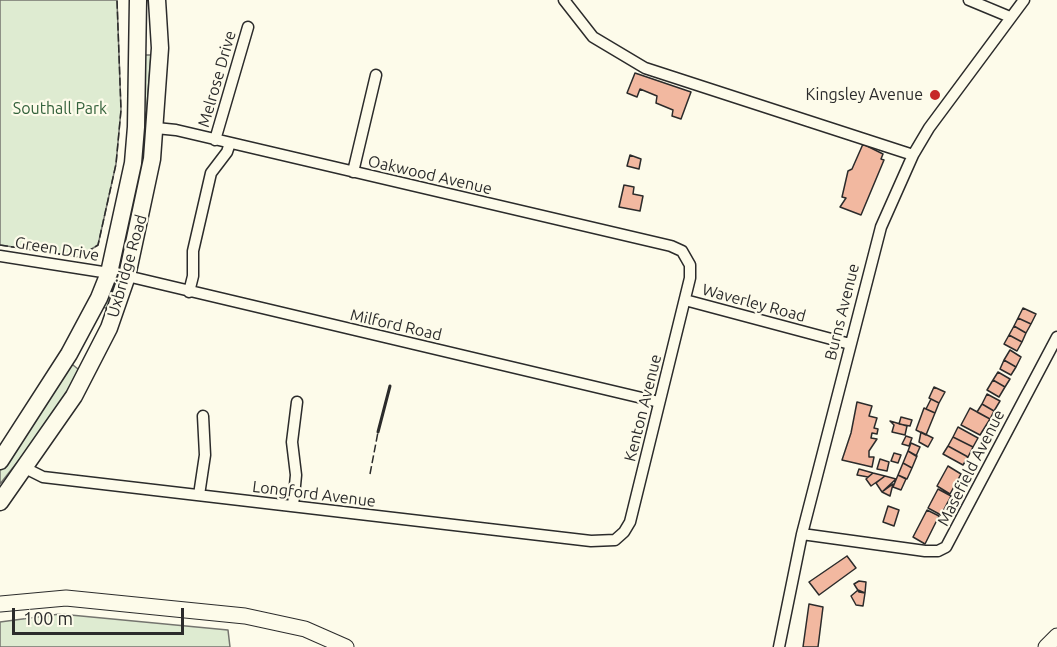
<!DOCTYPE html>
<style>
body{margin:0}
#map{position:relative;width:1057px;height:647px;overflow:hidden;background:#fdfbea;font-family:Ubuntu,sans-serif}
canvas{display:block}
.scale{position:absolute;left:12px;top:608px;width:172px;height:27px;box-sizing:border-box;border:3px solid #2b2b2b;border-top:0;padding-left:8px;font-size:18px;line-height:21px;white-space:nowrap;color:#2b2b2b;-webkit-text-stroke:4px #fdfbea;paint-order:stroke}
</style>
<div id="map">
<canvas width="1057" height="647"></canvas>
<div class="scale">100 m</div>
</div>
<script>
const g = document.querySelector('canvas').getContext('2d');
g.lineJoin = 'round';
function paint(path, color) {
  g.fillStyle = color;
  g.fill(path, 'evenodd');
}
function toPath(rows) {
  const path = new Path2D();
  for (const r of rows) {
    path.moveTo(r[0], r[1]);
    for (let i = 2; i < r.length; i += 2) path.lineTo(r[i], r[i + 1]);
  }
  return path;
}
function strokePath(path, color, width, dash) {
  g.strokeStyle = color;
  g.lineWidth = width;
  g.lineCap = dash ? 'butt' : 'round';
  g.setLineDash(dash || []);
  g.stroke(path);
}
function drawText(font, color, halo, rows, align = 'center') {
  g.font = font + ' Ubuntu,sans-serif';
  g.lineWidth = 4.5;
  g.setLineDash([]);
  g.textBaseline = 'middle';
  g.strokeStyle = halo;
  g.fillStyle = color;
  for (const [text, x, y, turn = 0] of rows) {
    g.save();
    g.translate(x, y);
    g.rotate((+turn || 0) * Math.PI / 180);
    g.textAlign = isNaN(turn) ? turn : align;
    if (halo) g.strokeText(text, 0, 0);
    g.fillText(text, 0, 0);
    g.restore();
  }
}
const green = toPath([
 [0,0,117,0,121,110,116,164,98,245,79,257,0,245,0,0],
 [145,55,151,55,141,181,120,270,108,309,101,306,145,55],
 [73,365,78,369,78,374,43,430,0,484,0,468,67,367,73,365],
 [60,614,228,630,230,647,0,647,0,622,60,614]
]);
const building = toPath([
 [635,73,691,92,681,119,672,116,673,110,656,103,657,96,640,89,637,97,627,93,635,73],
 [863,144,883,154,881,159,884,160,861,215,840,207,846,198,842,197,848,171,852,169,863,144],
 [630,155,641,159,639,169,627,166,630,155],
 [624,185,634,187,633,194,643,196,640,211,619,207,624,185],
 [1023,308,1036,314,1031,324,1018,318,1023,308],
 [1018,318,1031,324,1026,333,1014,326,1018,318],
 [1014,326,1026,333,1022,342,1009,335,1014,326],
 [1009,335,1022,342,1017,351,1004,344,1009,335],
 [1010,350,1021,357,1016,367,1004,360,1010,350],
 [1004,360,1016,367,1011,375,1000,369,1004,360],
 [998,372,1010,379,1005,387,993,380,998,372],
 [993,380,1005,387,999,397,987,390,993,380],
 [934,387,945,392,939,403,929,398,934,387],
 [987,394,1000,401,994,411,982,404,987,394],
 [931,399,939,403,935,413,926,409,931,399],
 [857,402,872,406,869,416,877,418,874,428,878,429,877,434,872,433,871,438,877,439,869,451,869,457,874,457,872,467,842,460,851,433,857,402],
 [982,404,994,411,990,419,977,412,982,404],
 [924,408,935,413,926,435,916,430,924,408],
 [970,408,990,419,980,435,961,425,970,408],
 [901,417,912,420,910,426,899,424,901,417],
 [890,421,907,426,905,435,892,432,894,425,890,421],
 [958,427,978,438,973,447,953,437,958,427],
 [921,432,933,438,928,447,919,442,921,432],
 [906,436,912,438,909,446,902,444,906,436],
 [953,437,973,447,968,457,948,446,953,437],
 [911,443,920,447,916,456,908,451,911,443],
 [948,446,968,457,963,465,943,454,948,446],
 [908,451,917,456,912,468,903,463,908,451],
 [894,453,901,455,898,463,891,461,894,453],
 [880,459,889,462,887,471,877,469,880,459],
 [903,463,912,468,907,479,898,475,903,463],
 [948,466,961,474,950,494,937,486,948,466],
 [859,469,873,473,868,477,857,475,859,469],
 [873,473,885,476,871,486,866,479,873,473],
 [898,475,906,479,901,490,893,487,898,475],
 [885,476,896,479,882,492,876,483,885,476],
 [893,484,890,496,882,492,893,484],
 [938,489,951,496,941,515,928,508,938,489],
 [888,506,899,510,894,526,883,522,888,506],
 [927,510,939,516,925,544,913,537,927,510],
 [847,556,856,568,819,595,809,582,847,556],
 [859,581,866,582,865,593,859,592,854,584,859,581],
 [858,590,865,593,863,606,856,605,851,596,858,590],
 [809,604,823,607,818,647,803,647,809,604]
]);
const street = toPath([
 [564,0,593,37,645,68,913,155],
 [969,0,1010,17],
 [215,140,248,27],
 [353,172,376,75],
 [0,256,109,273],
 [127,276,659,402],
 [189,292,193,276,193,251,211,173,227,152,230,143],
 [685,300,850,344],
 [25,468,43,477,591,541,615,540,624,532,630,522,690,278,690,265,682,251,671,246,176,130,156,128],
 [199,495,205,455,203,416],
 [293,506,296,475,292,442,297,402],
 [802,534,925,551,938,551,946,547,1057,337],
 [779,647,802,534,881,227,913,155,929,128,1024,0]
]);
const secondary = toPath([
 [0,604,66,598,245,616,305,629,346,647],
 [1046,647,1057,636]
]);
const primary = toPath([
 [0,461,69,354,99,298,109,273,133,163,136,127,138,0],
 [0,502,74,396,109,328,127,276,152,159,160,48,157,0]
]);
const fence = toPath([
 [0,245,79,257,98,245,116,164,121,110,117,0],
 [370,474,378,432]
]);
const wall = toPath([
 [378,432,390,386]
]);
const markers = [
 [935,95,6,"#c62828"]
];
const streetNames = [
 ["Melrose Drive",217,79,-74],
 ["Oakwood Avenue",430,175,13],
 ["Green Drive",57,249,9],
 ["Uxbridge Road",127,266,-74],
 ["Waverley Road",754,303,15],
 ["Burns Avenue",842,312,-76],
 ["Milford Road",396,325,13],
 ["Kenton Avenue",643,408,-76],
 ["Masefield Avenue",971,468,-63],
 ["Longford Avenue",314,494,7]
];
const poiNames = [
 ["Kingsley Avenue",923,95]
];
const parkNames = [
 ["Southall Park",60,109]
];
paint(green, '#deebd1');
strokePath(green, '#74746e', 1.5);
paint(building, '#f2b8a0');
strokePath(building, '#2b2b2b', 1.5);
strokePath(street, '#2b2b2b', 13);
strokePath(secondary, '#2b2b2b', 17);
strokePath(primary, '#2b2b2b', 19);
strokePath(street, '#fdfbea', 10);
strokePath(secondary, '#fdfbea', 15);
strokePath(primary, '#fdfbea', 16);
strokePath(fence, '#2b2b2b', 1.5, [8, 3]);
strokePath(wall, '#2b2b2b', 3);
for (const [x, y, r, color] of markers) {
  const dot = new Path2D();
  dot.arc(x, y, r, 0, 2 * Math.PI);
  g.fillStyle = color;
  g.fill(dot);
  strokePath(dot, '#fdfbea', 2);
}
drawText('16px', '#2b2b2b', '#fdfbea', streetNames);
drawText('16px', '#2b2b2b', '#fdfbea', poiNames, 'right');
drawText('16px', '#34623c', '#fdfbea', parkNames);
</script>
